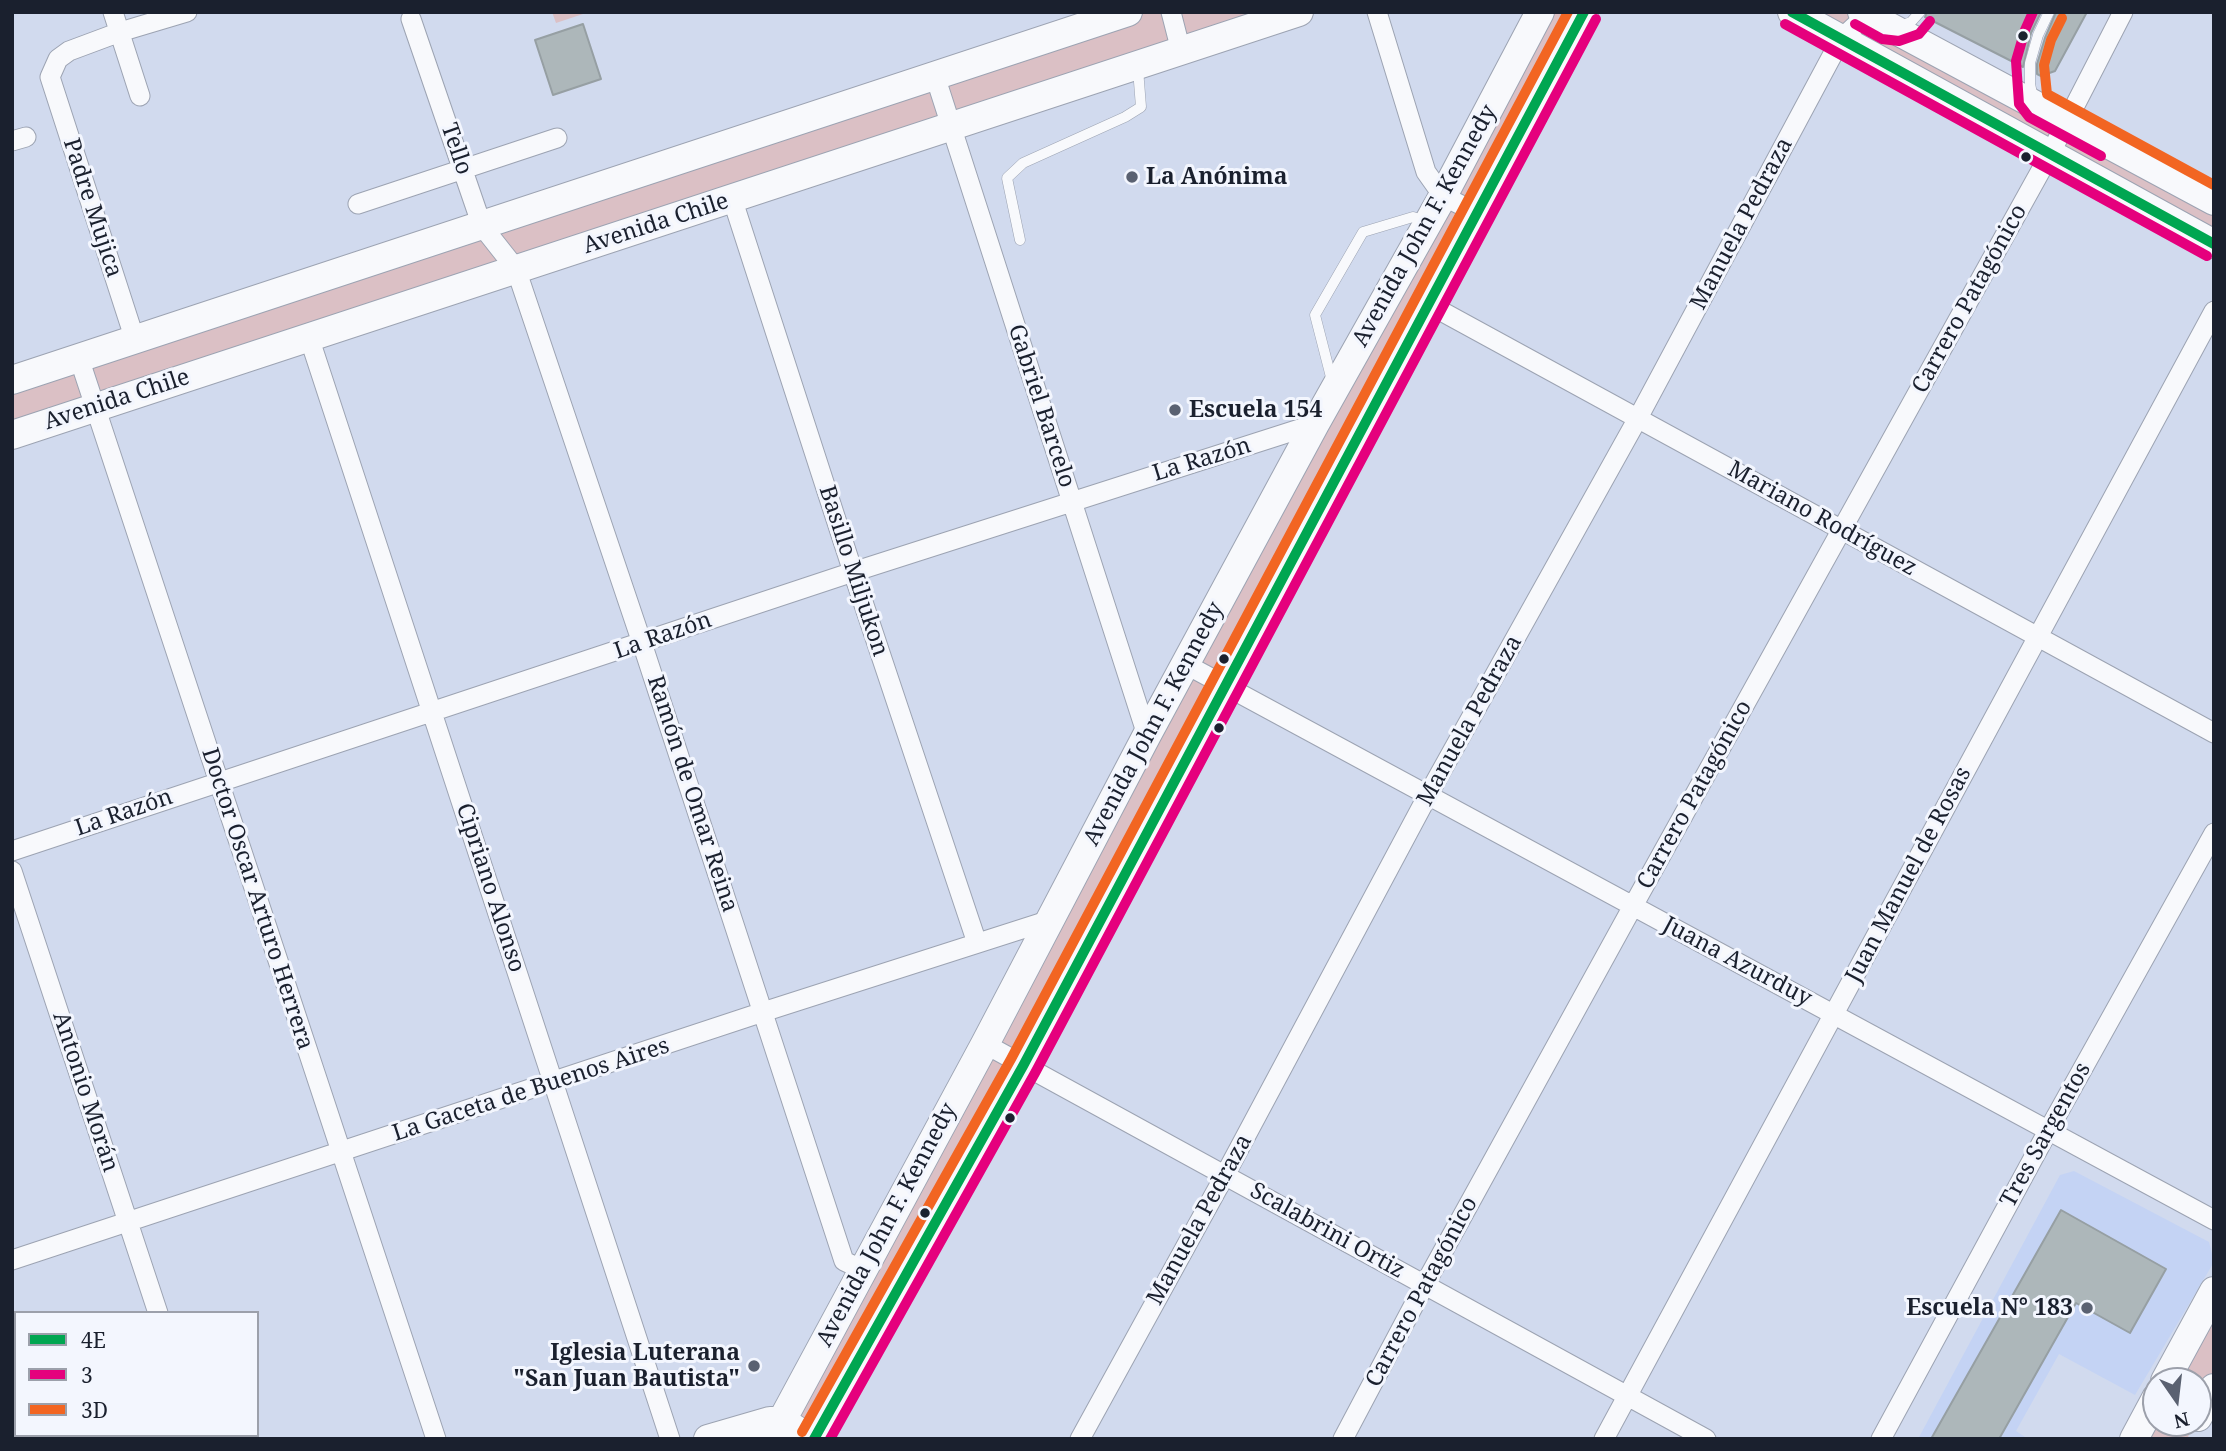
<!DOCTYPE html>
<meta charset="utf-8">
<style>
body{margin:0}
#map{position:relative;width:2226px;height:1451px;overflow:hidden;background:#d1daee;font-family:"Noto Serif",serif}
canvas{display:block}
.frame{position:absolute;inset:0;border:14px solid #1a202e;pointer-events:none}
.legend{position:absolute;left:14px;top:1311px;width:245px;height:126px;box-sizing:border-box;background:#f3f6fe;border:2px solid #9ca0ab;margin:0;padding:9px 12px;list-style:none;font-size:21px;color:#1a202e}
.legend li{display:flex;align-items:center;gap:14px;height:35px}
.legend b{width:35px;border:2px solid #9ca0ab}
.north{position:absolute;left:2142px;top:1367px;width:70px;height:70px;box-sizing:border-box;background:#f3f6fe;border:2px solid #9ca0ab;border-radius:50%;rotate:166deg;font-size:19px;font-weight:700;line-height:28px;text-align:center;color:#1a202e}
.north::after{content:'';display:block;margin:auto;width:24px;height:32px;background:#5a6171;clip-path:polygon(50% 0,100% 100%,50% 72%,0 100%)}
</style>
<div id="map">
<canvas width="2226" height="1451"></canvas>
<div class="frame"></div>
<ul class="legend">
<li><b style="height:9px;background:#00a651"></b>4E</li>
<li><b style="height:9px;background:#e5007d"></b>3</li>
<li><b style="height:9px;background:#f26522"></b>3D</li>
</ul>
<div class="north">N</div>
</div>
<script>
const g = document.querySelector('canvas').getContext('2d');
g.lineJoin = 'round';
function paint(path, color) {
  g.fillStyle = color;
  g.fill(path, 'evenodd');
}
function toPath(rows) {
  const path = new Path2D();
  for (const r of rows) {
    path.moveTo(r[0], r[1]);
    for (let i = 2; i < r.length; i += 2) path.lineTo(r[i], r[i + 1]);
  }
  return path;
}
function strokePath(path, color, width, dash) {
  g.strokeStyle = color;
  g.lineWidth = width;
  g.lineCap = dash ? 'butt' : 'round';
  g.setLineDash(dash || []);
  g.stroke(path);
}
function drawText(font, color, halo, rows, align = 'center') {
  g.font = font + ' "Noto Serif",serif';
  g.lineWidth = 6;
  g.setLineDash([]);
  g.textBaseline = 'middle';
  g.strokeStyle = halo;
  g.fillStyle = color;
  for (const [text, x, y, turn = 0] of rows) {
    g.save();
    g.translate(x, y);
    g.rotate((+turn || 0) * Math.PI / 180);
    g.textAlign = isNaN(turn) ? turn : align;
    if (halo) g.strokeText(text, 0, 0);
    g.fillText(text, 0, 0);
    g.restore();
  }
}
const built = toPath([
 [2074,1171,2209,1242,2214,1262,2135,1395,2059,1354,2016,1431,2028,1439,1918,1439,2060,1175]
]);
const green = toPath([
 [552,12,589,12,556,23],
 [1128,12,1299,12,12,435,12,380],
 [1540,12,1584,12,814,1439,770,1421],
 [1793,12,1862,12,2214,201,2214,244],
 [2214,1291,2214,1388,2198,1417,2198,1381,2165,1381],
 [2156,1423,2195,1423,2187,1439,2134,1439]
]);
const building = toPath([
 [1927,12,2041,12,2031,33,2023,67,1925,17,1927,12],
 [2056,12,2087,12,2055,71,2041,76,2037,74,2037,64,2045,38,2056,12],
 [583,24,601,79,553,95,535,40,583,24],
 [2061,1210,2166,1269,2130,1333,2076,1303,1999,1439,1931,1439,2061,1210]
]);
const lane = toPath([
 [1901,26,1911,22,1920,12],
 [2033,98,2030,84,2030,63,2038,35,2049,12],
 [1020,240,1007,178,1023,163,1125,117,1141,107,1138,69],
 [1332,381,1315,315,1363,232,1413,217,1425,221]
]);
const street = toPath([
 [113,12,140,96],
 [1171,12,1181,51],
 [1377,12,1426,172,1443,196,1477,213],
 [411,19,482,226,516,269,642,643,844,1261,863,1270],
 [935,76,1147,735],
 [12,141,26,137],
 [732,198,853,572,977,943],
 [358,204,557,138],
 [1430,305,2214,733],
 [309,337,670,1439],
 [135,340,50,77,58,59,69,51,120,32,187,12],
 [79,358,436,1439],
 [1187,665,2214,1220],
 [12,851,853,572,1315,424],
 [12,871,158,1313],
 [985,1044,1706,1439],
 [12,1260,763,1012,1050,920],
 [199,1435,200,1439],
 [1080,1439,1225,1175,1428,795,1638,418,1841,39,1870,12],
 [1343,1439,1425,1284,1633,906,2050,154,2123,12],
 [1604,1439,2214,311],
 [1881,1439,2048,1131,2214,833]
]);
const secondary = toPath([
 [1792,12,2214,244],
 [1862,12,2214,201],
 [12,380,1128,12],
 [12,435,1299,12],
 [2165,1381,2214,1291],
 [2198,1417,2214,1388],
 [708,1439,770,1421,781,1421,795,1429],
 [772,1439,985,1044,1147,735,1315,424,1443,196,1540,12],
 [814,1439,1023,1066,1584,12],
 [2134,1439,2156,1398]
]);
const bus1 = toPath([
 [1792,12,2214,244],
 [814,1439,1023,1066,1584,12]
]);
const bus2 = toPath([
 [2033,12,2025,30,2016,61,2019,104,2029,117,2101,156],
 [1785,24,2207,256],
 [1855,24,1882,39,1899,41,1919,34,1930,21],
 [830,1439,1035,1073,1596,19]
]);
const bus3 = toPath([
 [2062,18,2051,40,2044,65,2047,94,2214,185],
 [802,1432,1011,1059,1568,12]
]);
const markers = [
 [2023,36,6,"#1a202e"],
 [2026,157,6,"#1a202e"],
 [1132,177,7,"#5a6171"],
 [1175,410,7,"#5a6171"],
 [1224,659,6,"#1a202e"],
 [1219,728,6,"#1a202e"],
 [1010,1118,6,"#1a202e"],
 [925,1213,6,"#1a202e"],
 [2087,1308,7,"#5a6171"],
 [754,1366,7,"#5a6171"]
];
const streetNames = [
 ["Tello",456,149,71],
 ["Padre Mujica",92,208,72],
 ["Avenida Chile",656,224,-18],
 ["Manuela Pedraza",1742,224,-62],
 ["Avenida John F. Kennedy",1425,226,-61],
 ["Carrero Patagónico",1970,299,-61],
 ["Avenida Chile",117,400,-18],
 ["Gabriel Barcelo",1041,406,72],
 ["La Razón",1202,460,-17],
 ["Mariano Rodríguez",1822,519,29],
 ["Basillo Miljukon",853,571,72],
 ["La Razón",663,636,-19],
 ["Manuela Pedraza",1470,721,-61],
 ["Avenida John F. Kennedy",1154,724,-62],
 ["Ramón de Omar Reina",692,794,72],
 ["Carrero Patagónico",1695,795,-61],
 ["La Razón",124,813,-19],
 ["Juan Manuel de Rosas",1909,875,-62],
 ["Cipriano Alonso",490,888,72],
 ["Doctor Oscar Arturo Herrera",257,899,72],
 ["Juana Azurduy",1737,962,28],
 ["La Gaceta de Buenos Aires",531,1090,-18],
 ["Antonio Morán",85,1092,72],
 ["Tres Sargentos",2046,1135,-61],
 ["Manuela Pedraza",1200,1220,-61],
 ["Avenida John F. Kennedy",887,1225,-62],
 ["Scalabrini Ortiz",1327,1231,29],
 ["Carrero Patagónico",1422,1292,-62]
];
const poiNames = [
 ["La Anónima",1146,177],
 ["Escuela 154",1189,410],
 ["Escuela N° 183",2073,1308,"right"],
 ["Iglesia Luterana",740,1353,"right"],
 ["\"San Juan Bautista\"",740,1379,"right"]
];
paint(built, '#c4d3f4');
paint(green, '#dbc0c5');
paint(building, '#adb7ba');
strokePath(building, '#969fa3', 2);
strokePath(lane, '#9ca3b2', 11);
strokePath(street, '#9ca3b2', 21);
strokePath(secondary, '#9ca3b2', 30);
strokePath(lane, '#f8f9fc', 10);
strokePath(street, '#f8f9fc', 19);
strokePath(secondary, '#f8f9fc', 28);
strokePath(bus1, '#00a651', 10);
strokePath(bus2, '#e5007d', 10);
strokePath(bus3, '#f26522', 10);
for (const [x, y, r, color] of markers) {
  const dot = new Path2D();
  dot.arc(x, y, r, 0, 2 * Math.PI);
  g.fillStyle = color;
  g.fill(dot);
  strokePath(dot, '#f3f6fe', 2.5);
}
drawText('23px', '#1a202e', '#f3f6fe', streetNames);
drawText('bold 23px', '#1a202e', '#f3f6fe', poiNames, 'left');
</script>
